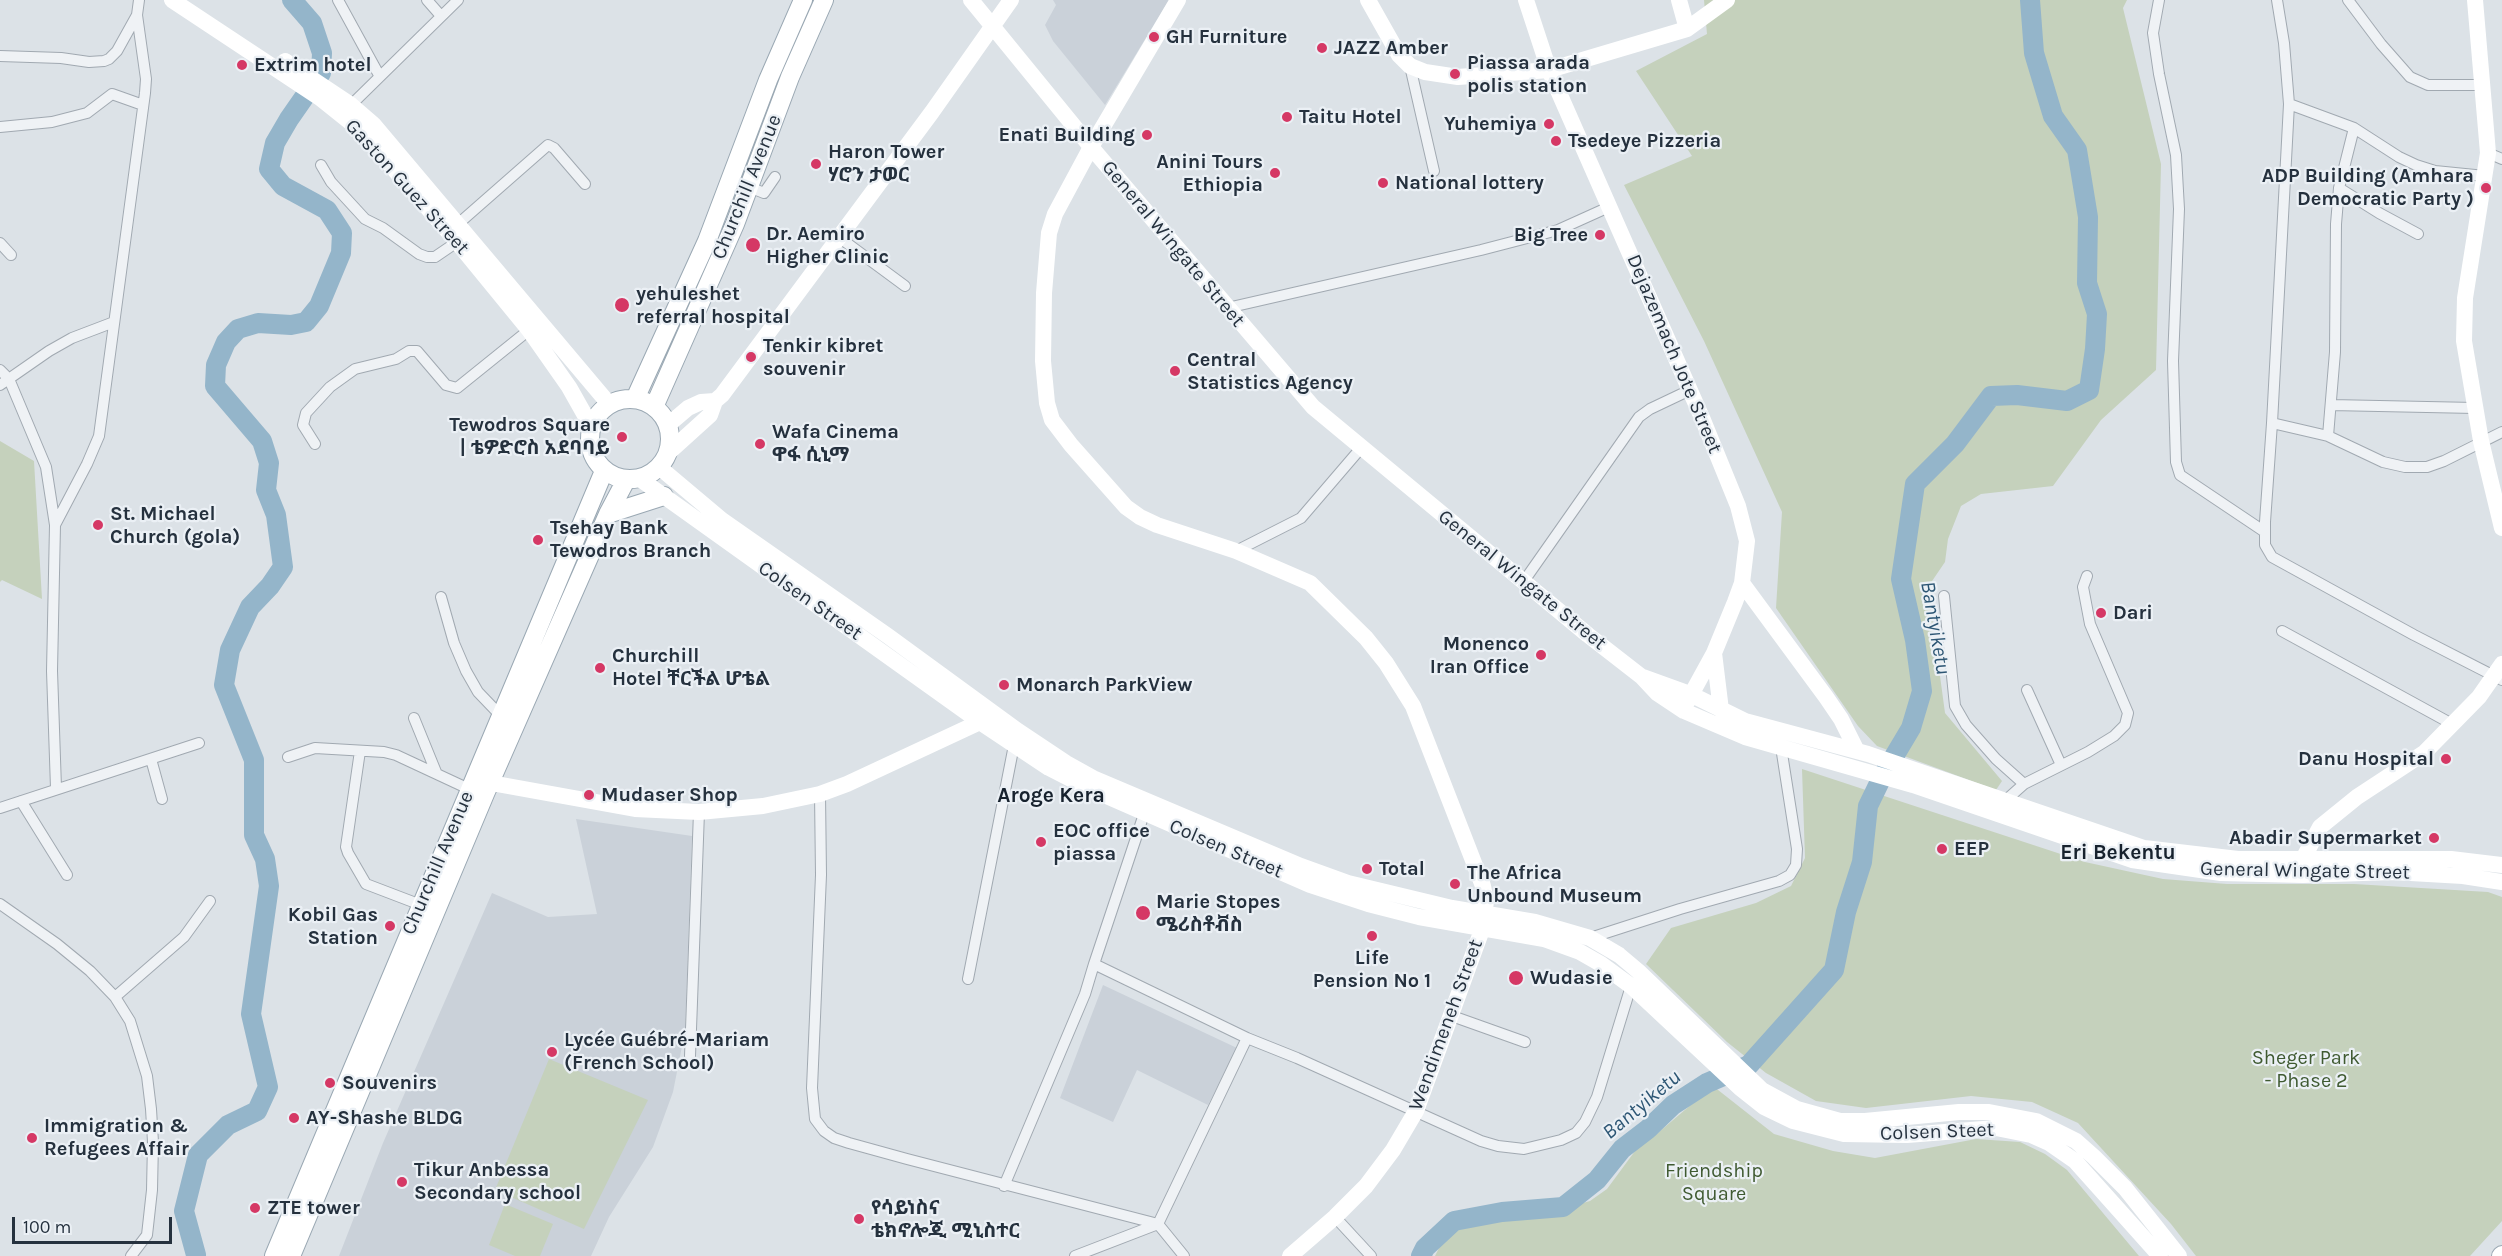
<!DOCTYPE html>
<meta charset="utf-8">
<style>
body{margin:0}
#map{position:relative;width:2502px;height:1256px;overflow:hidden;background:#dce2e7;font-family:Karla,sans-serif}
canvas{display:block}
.scale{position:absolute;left:12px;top:1217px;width:160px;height:27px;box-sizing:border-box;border:3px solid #25313e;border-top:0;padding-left:8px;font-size:18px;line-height:21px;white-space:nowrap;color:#25313e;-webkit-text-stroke:4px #ebf0f5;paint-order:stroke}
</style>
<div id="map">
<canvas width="2502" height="1256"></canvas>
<div class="scale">100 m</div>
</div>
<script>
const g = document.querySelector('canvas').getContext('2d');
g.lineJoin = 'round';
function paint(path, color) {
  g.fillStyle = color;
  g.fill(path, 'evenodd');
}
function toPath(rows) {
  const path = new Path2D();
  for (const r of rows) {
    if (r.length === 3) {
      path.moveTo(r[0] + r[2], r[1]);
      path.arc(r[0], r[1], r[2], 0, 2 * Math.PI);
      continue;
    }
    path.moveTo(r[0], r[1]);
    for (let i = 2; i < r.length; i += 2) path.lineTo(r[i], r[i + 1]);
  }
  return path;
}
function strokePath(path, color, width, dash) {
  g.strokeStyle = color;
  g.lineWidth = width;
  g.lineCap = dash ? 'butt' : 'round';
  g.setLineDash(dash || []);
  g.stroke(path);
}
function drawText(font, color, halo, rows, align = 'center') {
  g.font = font + ' Karla,"Noto Sans Ethiopic",sans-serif';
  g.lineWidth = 4.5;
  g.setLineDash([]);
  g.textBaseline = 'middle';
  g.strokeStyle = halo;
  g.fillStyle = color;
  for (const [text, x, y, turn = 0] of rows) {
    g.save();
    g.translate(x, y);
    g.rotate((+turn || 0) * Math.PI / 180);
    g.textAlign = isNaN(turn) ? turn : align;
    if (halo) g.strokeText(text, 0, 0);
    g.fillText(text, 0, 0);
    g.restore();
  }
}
const built = toPath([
 [1053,0,1169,0,1105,105,1053,41,1045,25,1056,5],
 [576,819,692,836,685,1031,673,1092,653,1147,609,1217,591,1256,339,1256,383,1143,492,893,548,917,597,914],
 [1103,985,1237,1048,1208,1105,1137,1070,1113,1122,1060,1098]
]);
const green = toPath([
 [1704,0,2127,0,2123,8,2161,164,2156,370,2101,420,2053,486,1981,494,1961,506,1948,539,1945,562,1928,587,1945,713,2002,781,1996,790,1877,746,1858,726,1776,608,1782,512,1704,341,1624,185,1692,156,1636,71,1707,34],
 [0,441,34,461,42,599,2,580,0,582],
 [1802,769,2085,862,2163,879,2227,884,2354,884,2488,892,2502,897,2502,1221,2470,1256,2196,1256,2171,1224,2078,1123,2032,1102,1971,1096,1866,1108,1816,1101,1766,1073,1727,1042,1646,964,1671,928,1756,903,1791,886,1805,858],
 [549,1059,648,1100,584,1229,495,1190],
 [1713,1086,1774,1134,1833,1151,1875,1158,1976,1139,2020,1142,2045,1154,2067,1170,2139,1256,1435,1256,1445,1236,1460,1224,1481,1216,1539,1215,1590,1201,1607,1189,1638,1147,1659,1132],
 [505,1204,553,1224,540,1256,515,1256,489,1245]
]);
const river = toPath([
 [196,1255,184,1211,198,1155,228,1125,257,1111,268,1087,251,1014,269,886,265,859,254,835,254,760,224,685,230,650,250,607,270,586,283,567,276,515,266,490,269,463,262,441,215,386,216,365,226,342,238,329,258,323,291,325,306,322,319,306,341,253,342,233,327,210,283,186,269,169,275,143,289,119,321,73,322,53,312,23,292,0],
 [1421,1256,1425,1248,1454,1221,1502,1212,1563,1207,1597,1180,1622,1149,1648,1129,1673,1105,1707,1083,1749,1065,1834,970,1846,912,1862,862,1868,806,1883,775,1911,728,1922,691,1915,640,1901,579,1915,484,1955,444,1991,396,2017,395,2067,401,2089,390,2095,349,2097,314,2087,283,2088,217,2077,150,2053,116,2034,53,2030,0]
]);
const street = toPath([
 [338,0,379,75],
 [427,0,441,16],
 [2159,0,2153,33,2159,74,2176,155,2179,209,2173,361,2176,462,2180,475,2265,532],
 [2277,0,2284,43,2289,104,2272,423,2265,522,2265,545,2272,557,2414,635,2502,680],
 [2348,0,2381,44,2410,77,2428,85,2482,85],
 [0,56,61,58,89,62,104,61,109,59,117,51,137,15],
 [1410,66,1434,171],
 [2289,104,2354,128,2399,157,2416,165,2435,171,2485,176],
 [351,105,458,0],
 [0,127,52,122,87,113,112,94,143,105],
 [2488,153,2502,159],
 [321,165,331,182,365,219,383,228,419,254,427,257,435,257,457,242],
 [749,187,764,193,775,177],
 [2339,188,2379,213,2418,234],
 [458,224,548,145,554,148,585,184],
 [840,238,905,286],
 [0,243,11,255],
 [1227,308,1481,250,1558,230,1609,207],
 [0,370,9,379,46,467,55,525,52,671,56,788],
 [0,385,49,351,72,338,114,322],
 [2331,405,2475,408],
 [2272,423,2328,436,2383,462,2405,467,2427,467,2444,461,2502,432],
 [2328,436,2335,352,2336,224,2339,188,2354,128],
 [315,444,303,425,306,413,330,387,355,369,396,359,409,351,417,351,446,385,457,388,529,330],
 [55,525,87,464,99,436,145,93,146,79,137,15,139,0],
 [1236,551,1301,518,1361,448],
 [1524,581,1639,417,1650,409,1690,390],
 [1944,596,1955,706,1966,725,1996,759,2024,784,2088,752,2114,736,2125,725,2128,713,2090,624,2083,587,2087,576],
 [441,597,454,643,466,671,478,692,501,716],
 [2282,631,2452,724],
 [2027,690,2061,765],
 [414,718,436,772],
 [360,751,346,847,348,853,366,884,421,905],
 [288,757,315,748,384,752,396,755,469,789],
 [151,759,162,799],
 [820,794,821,875,812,1088,815,1119,824,1131,834,1138,849,1143,907,1159,1158,1224,1247,1038,1297,1058,1481,1141,1498,1146,1524,1149,1561,1140,1576,1133,1585,1122,1597,1097,1631,986],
 [2006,800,2024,784],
 [21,801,67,875],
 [0,808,199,743],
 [1144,814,1094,964,1247,1038],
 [0,904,57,944,90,971,115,997,130,1021,147,1076,151,1109,153,1142,152,1190,147,1235,131,1256],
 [1590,938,1680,909,1779,881,1790,875,1796,865,1797,849,1781,747],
 [968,979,1014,745],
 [115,997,184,937,210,901],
 [1452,1016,1525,1042],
 [690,1056,699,812],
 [1004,1186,1085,994,1094,964],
 [1335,1217,1371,1256],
 [1075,1256,1158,1224,1184,1256]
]);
const secondary = toPath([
 [172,0,320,98,360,130,457,242,529,330,569,387,591,426],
 [971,0,1091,147,1313,407,1588,635,1642,677,1657,693,1684,711,1745,737,1913,785,2132,860,2221,873,2303,875,2393,872,2463,876,2502,882],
 [1178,0,1091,147,1055,214,1049,233,1044,293,1043,361,1047,403,1052,420,1071,445,1126,507,1140,517,1157,525,1236,551,1310,583,1366,638,1386,663,1413,706,1483,886,1486,901,1483,927,1416,1111,1393,1150,1366,1186,1335,1217,1290,1256],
 [1368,0,1399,55,1410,66,1425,72,1458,77,1549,70,1687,29,1727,0],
 [1526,0,1549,70,1703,420,1738,506,1747,541,1742,583,1735,602,1714,653,1686,704],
 [1679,0,1687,29],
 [2475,0,2488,153,2465,298,2464,341,2481,441,2502,528],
 [285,61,351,105,373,124,609,404],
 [668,425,688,408,701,402,715,401,722,395,932,112,1011,0],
 [668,453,710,415,715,401],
 [659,467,722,520,888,636,1018,731,1066,763,1093,778,1301,866,1348,883,1452,908,1535,922,1590,938,1619,955,1638,971,1762,1090,1797,1109,1840,1121,1865,1121,1959,1112,1989,1112,2036,1121,2076,1141,2094,1157,2125,1188,2179,1256],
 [640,479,980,722,1049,768,1088,788,1310,885,1368,904,1419,917,1544,939,1580,952,1601,964,1631,986,1740,1088,1764,1107,1793,1121,1844,1134,1907,1135,1996,1128,2031,1135,2049,1143,2075,1161,2160,1256],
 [1742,583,1826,697,1841,719,1857,751],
 [1714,653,1721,710],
 [1643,677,1690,694,1745,721,1868,754,2144,848,2238,859,2451,859,2502,865],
 [491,783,635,809,699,812,763,806,820,794,847,784,980,722,987,716],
 [2303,868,2303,859,2320,827,2357,797,2424,753,2479,697,2502,664]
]);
const primary = toPath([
 [630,439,40],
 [635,399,707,241,768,80,803,0],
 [654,407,735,224,790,77,824,0],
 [608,514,664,496],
 [274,1256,604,471],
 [291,1256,485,794,608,514,626,480],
 [2501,1256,2502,1255]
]);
const markers = [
 [1154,37,6,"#d53865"],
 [1322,48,6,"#d53865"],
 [242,65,6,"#d53865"],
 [1455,74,6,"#d53865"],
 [1287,117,6,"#d53865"],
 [1549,124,6,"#d53865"],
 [1147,135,6,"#d53865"],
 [1556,141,6,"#d53865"],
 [816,164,6,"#d53865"],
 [1275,173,6,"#d53865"],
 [1383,183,6,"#d53865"],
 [2486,188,6,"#d53865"],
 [1600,235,6,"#d53865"],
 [753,245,8,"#d53865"],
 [622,305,8,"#d53865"],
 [751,357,6,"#d53865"],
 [1175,371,6,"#d53865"],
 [622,437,6,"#d53865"],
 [760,444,6,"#d53865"],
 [98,525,6,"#d53865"],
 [538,540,6,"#d53865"],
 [2101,613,6,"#d53865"],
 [1541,655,6,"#d53865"],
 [600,668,6,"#d53865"],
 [1004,685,6,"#d53865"],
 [2446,759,6,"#d53865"],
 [589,795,6,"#d53865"],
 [2434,838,6,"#d53865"],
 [1041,842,6,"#d53865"],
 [1942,849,6,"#d53865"],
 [1367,869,6,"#d53865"],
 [1455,884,6,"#d53865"],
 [1143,913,8,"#d53865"],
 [390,926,6,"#d53865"],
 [1372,936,6,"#d53865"],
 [1516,978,8,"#d53865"],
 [552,1052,6,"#d53865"],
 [330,1083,6,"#d53865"],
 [294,1118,6,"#d53865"],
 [32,1138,6,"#d53865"],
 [402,1182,6,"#d53865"],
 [255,1208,6,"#d53865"],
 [859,1219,6,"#d53865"]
];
const poiNames = [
 ["GH Furniture",1166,37],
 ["JAZZ Amber",1334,48],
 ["Piassa arada",1467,63],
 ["polis station",1467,86],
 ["Extrim hotel",254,65],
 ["Taitu Hotel",1299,117],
 ["Yuhemiya",1537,124,"right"],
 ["Enati Building",1135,135,"right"],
 ["Tsedeye Pizzeria",1568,141],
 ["Haron Tower",828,152],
 ["ሃሮን ታወር",828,175],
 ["Anini Tours",1263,162,"right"],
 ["Ethiopia",1263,185,"right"],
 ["ADP Building (Amhara",2474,176,"right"],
 ["Democratic Party )",2474,199,"right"],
 ["National lottery",1395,183],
 ["Dr. Aemiro",766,234],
 ["Higher Clinic",766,257],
 ["Big Tree",1588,235,"right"],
 ["yehuleshet",636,294],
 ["referral hospital",636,317],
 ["Tenkir kibret",763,346],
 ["souvenir",763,369],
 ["Central",1187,360],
 ["Statistics Agency",1187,383],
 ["Tewodros Square",610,425,"right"],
 ["| ቴዎድሮስ አደባባይ",610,448,"right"],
 ["Wafa Cinema",772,432],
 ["ዋፋ ሲኒማ",772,455],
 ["St. Michael",110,514],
 ["Church (gola)",110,537],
 ["Tsehay Bank",550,528],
 ["Tewodros Branch",550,551],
 ["Dari",2113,613],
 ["Monenco",1529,644,"right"],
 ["Iran Office",1529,667,"right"],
 ["Churchill",612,656],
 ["Hotel ቸርችል ሆቴል",612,679],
 ["Monarch ParkView",1016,685],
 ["Danu Hospital",2434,759,"right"],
 ["Mudaser Shop",601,795],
 ["EOC office",1053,831],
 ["piassa",1053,854],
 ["Abadir Supermarket",2422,838,"right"],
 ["EEP",1954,849],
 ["Total",1379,869],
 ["The Africa",1467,873],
 ["Unbound Museum",1467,896],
 ["Marie Stopes",1156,902],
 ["ሜሪስቶቭስ",1156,925],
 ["Kobil Gas",378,915,"right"],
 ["Station",378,938,"right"],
 ["Life",1372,958,"center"],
 ["Pension No 1",1372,981,"center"],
 ["Wudasie",1530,978],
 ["Lycée Guébré-Mariam",564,1040],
 ["(French School)",564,1063],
 ["Souvenirs",342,1083],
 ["AY-Shashe BLDG",306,1118],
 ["Immigration &",44,1126],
 ["Refugees Affair",44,1149],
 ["Tikur Anbessa",414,1170],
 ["Secondary school",414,1193],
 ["ZTE tower",267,1208],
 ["የሳይነስና",871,1208],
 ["ቴክኖሎጂ ሚኒስተር",871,1231]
];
const streetNames = [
 ["Gaston Guez Street",407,187,48],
 ["Churchill Avenue",747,187,-68],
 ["General Wingate Street",1173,244,50],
 ["Dejazemach Jote Street",1674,354,67],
 ["General Wingate Street",1522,580,39],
 ["Colsen Street",810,601,35],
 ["Colsen Street",1226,849,23],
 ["Churchill Avenue",438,863,-67],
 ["General Wingate Street",2305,871,1],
 ["Wendimeneh Street",1446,1025,-70],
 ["Colsen Steet",1937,1132,-2]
];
const parkNames = [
 ["Sheger Park",2306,1058],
 ["- Phase 2",2306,1081],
 ["Friendship",1714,1171],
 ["Square",1714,1194]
];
const waterNames = [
 ["Bantyiketu",1935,628,80],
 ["Bantyiketu",1642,1105,-40]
];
const neighbourhoodNames = [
 ["Aroge Kera",1051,796],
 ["Eri Bekentu",2118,853]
];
paint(built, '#cad1d9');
paint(green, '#c5d1bc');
strokePath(river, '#94b5ca', 20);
strokePath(street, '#a1a9b1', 12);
strokePath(primary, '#9aa8b3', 20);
strokePath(street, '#eff2f5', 10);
strokePath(secondary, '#fff', 16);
strokePath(primary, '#fff', 18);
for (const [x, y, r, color] of markers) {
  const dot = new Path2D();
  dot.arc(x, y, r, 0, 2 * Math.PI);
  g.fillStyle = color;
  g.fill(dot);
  strokePath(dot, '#ebf0f5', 2);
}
drawText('bold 20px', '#25313e', '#ebf0f5', poiNames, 'left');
drawText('20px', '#25313e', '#ebf0f5', streetNames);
drawText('20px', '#3f5a31', '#ebf0f5', parkNames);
drawText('italic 21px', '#2d5674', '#ebf0f5', waterNames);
drawText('bold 21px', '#17222e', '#ebf0f5', neighbourhoodNames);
</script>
